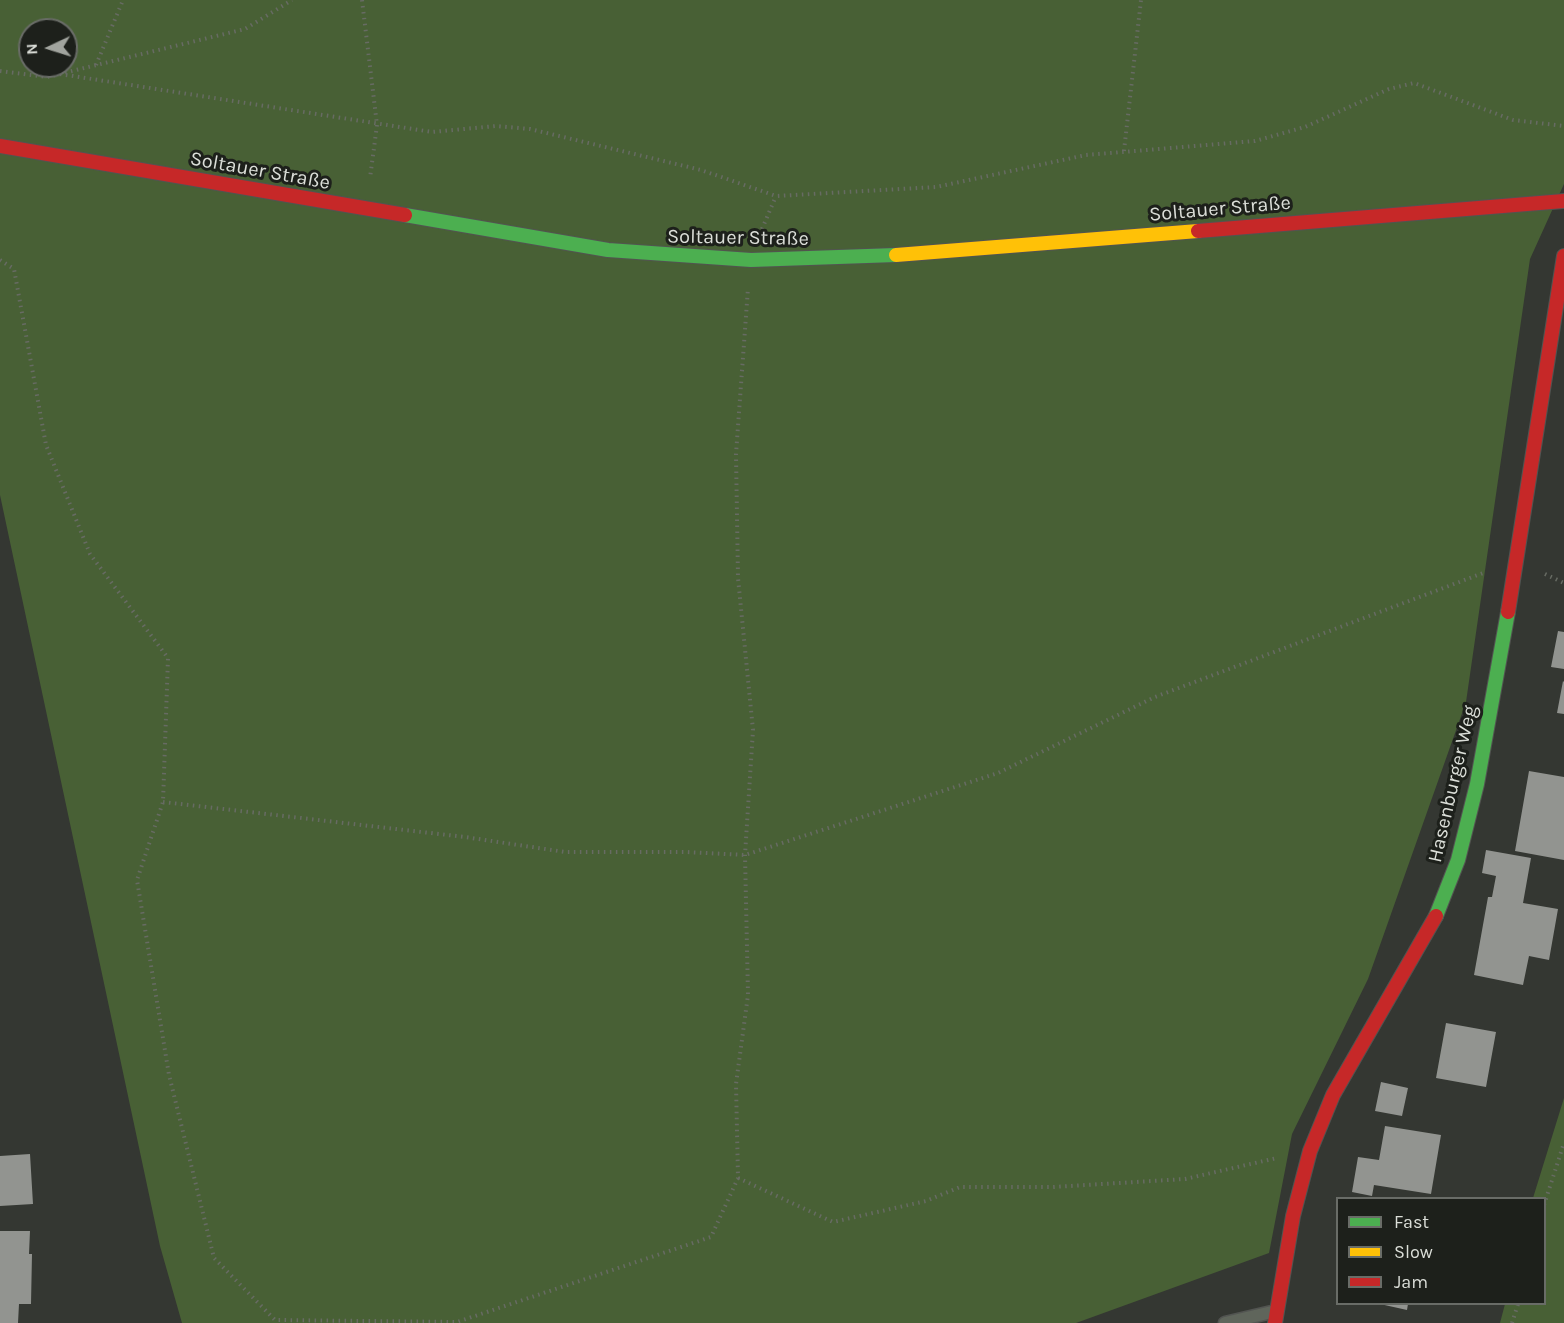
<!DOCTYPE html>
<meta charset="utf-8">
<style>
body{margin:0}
#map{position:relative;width:1564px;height:1323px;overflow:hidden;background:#343732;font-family:Karla,sans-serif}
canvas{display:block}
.legend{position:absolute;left:1336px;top:1197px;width:210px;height:108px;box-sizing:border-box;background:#1d201b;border:2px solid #696c67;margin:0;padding:8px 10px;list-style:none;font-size:18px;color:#dbded8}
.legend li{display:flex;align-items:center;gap:12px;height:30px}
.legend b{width:30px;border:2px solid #696c67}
.north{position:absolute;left:18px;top:18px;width:60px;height:60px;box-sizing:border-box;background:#1d201b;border:2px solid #696c67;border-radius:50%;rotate:266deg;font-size:16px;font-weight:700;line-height:24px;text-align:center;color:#dbded8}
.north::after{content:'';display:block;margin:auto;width:21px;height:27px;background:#a1a49e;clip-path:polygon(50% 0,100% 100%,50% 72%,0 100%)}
</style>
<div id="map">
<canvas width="1564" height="1323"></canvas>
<ul class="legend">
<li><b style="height:8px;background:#4caf50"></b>Fast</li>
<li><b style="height:8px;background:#ffc107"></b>Slow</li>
<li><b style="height:8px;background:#c62828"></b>Jam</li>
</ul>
<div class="north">N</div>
</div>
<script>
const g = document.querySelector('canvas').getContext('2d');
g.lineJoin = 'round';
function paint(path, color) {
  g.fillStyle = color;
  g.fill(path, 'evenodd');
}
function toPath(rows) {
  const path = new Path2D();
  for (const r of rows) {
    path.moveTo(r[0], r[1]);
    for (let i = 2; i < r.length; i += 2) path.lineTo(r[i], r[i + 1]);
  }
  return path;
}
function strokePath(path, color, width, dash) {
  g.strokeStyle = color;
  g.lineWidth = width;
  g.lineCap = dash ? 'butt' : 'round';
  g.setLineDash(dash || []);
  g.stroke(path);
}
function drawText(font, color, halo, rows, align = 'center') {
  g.font = font + ' Karla,sans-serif';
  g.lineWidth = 6;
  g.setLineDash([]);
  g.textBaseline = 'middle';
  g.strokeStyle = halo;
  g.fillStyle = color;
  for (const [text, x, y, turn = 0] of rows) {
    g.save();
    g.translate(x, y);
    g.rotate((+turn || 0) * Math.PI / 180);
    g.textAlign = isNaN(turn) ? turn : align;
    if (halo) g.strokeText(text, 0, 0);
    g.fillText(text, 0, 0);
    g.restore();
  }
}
const green = toPath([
 [0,0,1564,0,1564,184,1530,259,1466,702,1368,979,1292,1134,1269,1253,1076,1323,182,1323,160,1246,0,495],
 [30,30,66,30,66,66,30,66],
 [1564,1098,1564,1323,1500,1323,1505,1304,1544,1304,1544,1198,1533,1198]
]);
const building = toPath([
 [1558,631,1564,632,1564,669,1551,667],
 [1563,681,1564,682,1564,714,1557,713],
 [1529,771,1564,777,1564,860,1515,851],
 [1486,850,1531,858,1523,903,1558,909,1549,960,1529,956,1523,985,1474,975,1488,897,1492,897,1496,876,1482,873],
 [1446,1023,1496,1032,1486,1087,1436,1078],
 [1381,1082,1408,1088,1402,1116,1375,1111],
 [1385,1126,1441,1135,1431,1194,1374,1185,1372,1196,1352,1192,1358,1157,1379,1160],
 [30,1154,33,1204,0,1206,0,1156],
 [0,1231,30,1231,29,1254,32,1254,31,1304,19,1304,18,1323,0,1323],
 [1380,1304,1408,1304,1407,1310]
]);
const path = toPath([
 [362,0,377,125,370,178],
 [96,65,123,0],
 [0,71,47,77,245,29,292,0],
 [60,74,432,132,496,126,530,129,701,170,776,196,936,187,1086,155,1255,141,1305,127,1389,89,1414,83,1513,120,1564,126],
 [1124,151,1141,0],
 [762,229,776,196],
 [0,260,14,269,46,445,90,554,168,658,163,802,137,880,169,1075,214,1258,275,1320,457,1322,711,1237,738,1178,736,1084,748,995,745,855,753,730,738,578,736,454,748,288],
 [1545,574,1564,583],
 [163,802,465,837,565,852,686,852,745,855,998,773,1155,697,1483,573],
 [738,1178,833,1222,926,1201,960,1187,1053,1187,1185,1179,1277,1158],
 [1544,1205,1564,1143],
 [1512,1323,1518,1304]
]);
const lane = toPath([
 [1225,1323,1276,1311]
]);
const fast = toPath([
 [405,215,608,250,751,260,896,255],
 [1436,916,1458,860,1477,784,1508,612]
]);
const slow = toPath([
 [896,255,1198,231]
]);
const jam = toPath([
 [0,146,405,215],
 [1198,231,1564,201],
 [1508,612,1564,256],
 [1275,1323,1293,1216,1310,1151,1333,1095,1436,916]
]);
const streetNames = [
 ["Soltauer Straße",260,171,10],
 ["Soltauer Straße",1220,209,-5],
 ["Soltauer Straße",738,238,1],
 ["Hasenburger Weg",1453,784,-77]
];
paint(green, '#486035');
paint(building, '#929490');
strokePath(lane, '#525451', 15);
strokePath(fast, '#525451', 16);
strokePath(slow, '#525451', 16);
strokePath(jam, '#525451', 16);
strokePath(path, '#676b63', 4, [1.5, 4.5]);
strokePath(lane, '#5f655b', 12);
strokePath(fast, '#4caf50', 14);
strokePath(slow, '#ffc107', 14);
strokePath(jam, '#c62828', 14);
drawText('20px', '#dbded8', '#1d201b', streetNames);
</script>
